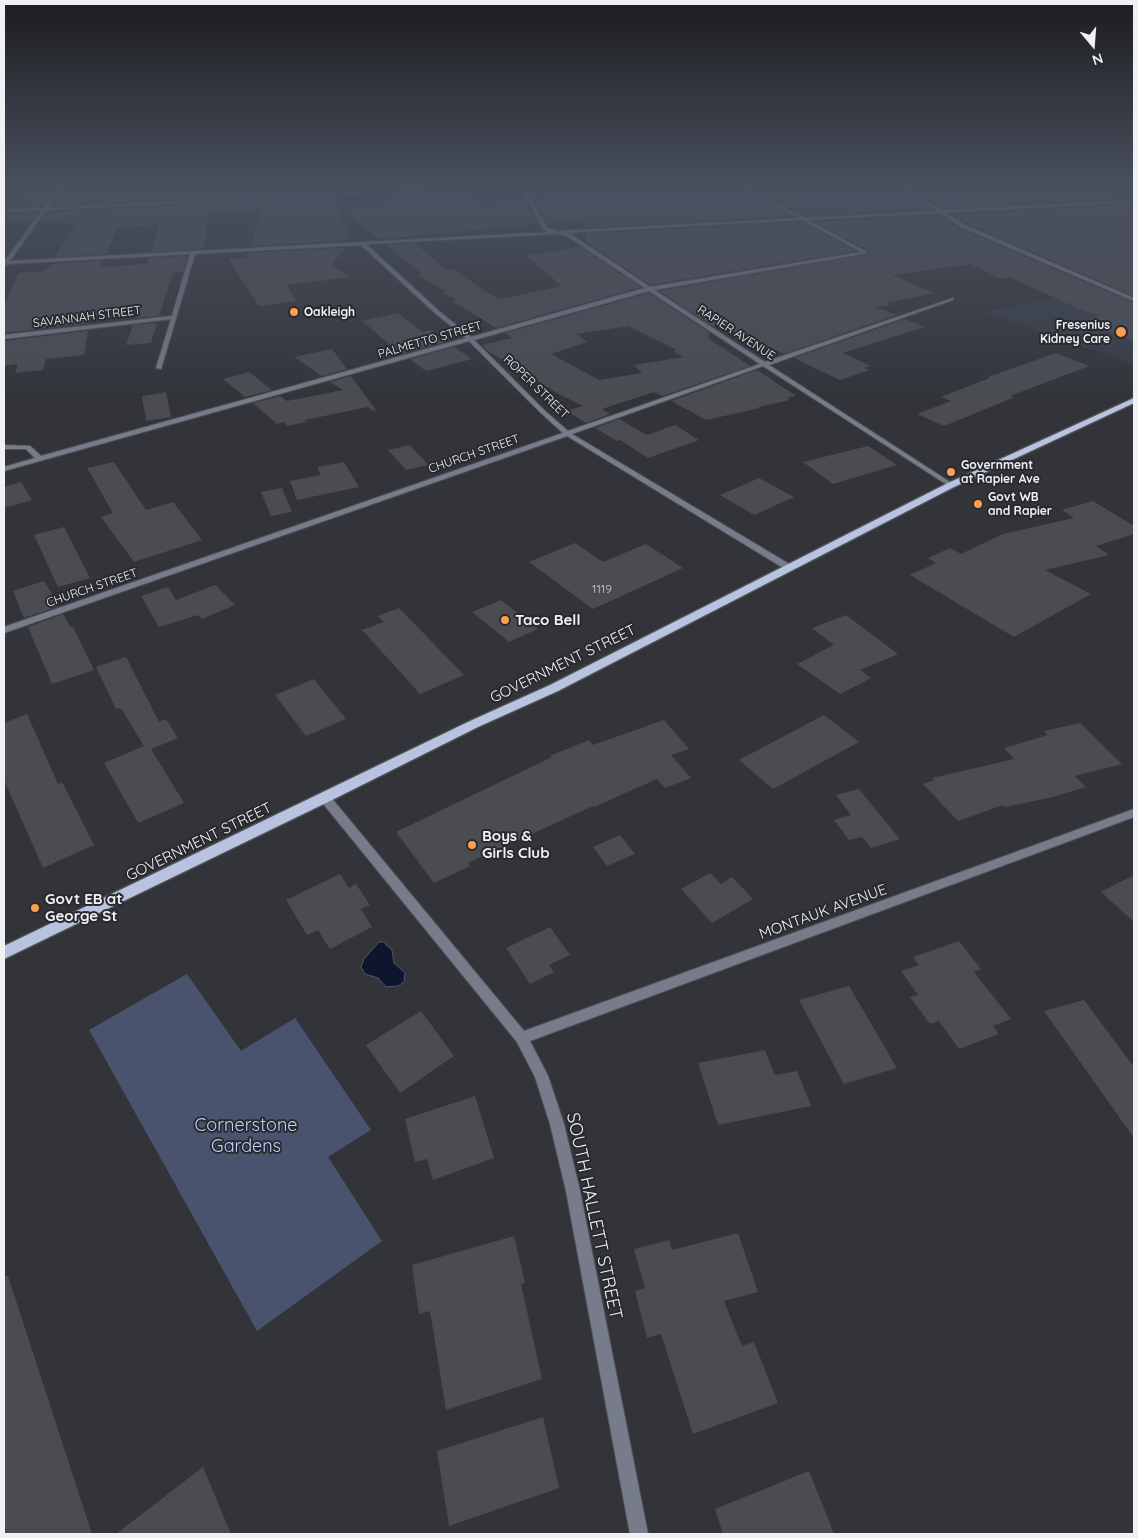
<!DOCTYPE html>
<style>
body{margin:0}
#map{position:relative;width:1138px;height:1538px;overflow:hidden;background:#323439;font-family:Quicksand,sans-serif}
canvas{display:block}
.frame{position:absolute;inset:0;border:5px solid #eff1f4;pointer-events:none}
.north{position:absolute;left:1068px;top:20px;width:50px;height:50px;-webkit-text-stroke:4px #282a2f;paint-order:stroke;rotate:162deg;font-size:14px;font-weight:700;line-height:20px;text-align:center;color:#eff1f4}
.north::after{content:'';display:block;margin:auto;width:18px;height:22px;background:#eff1f4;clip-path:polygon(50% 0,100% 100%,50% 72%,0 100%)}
</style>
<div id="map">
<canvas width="1138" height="1538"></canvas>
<div class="frame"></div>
<div class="north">N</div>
</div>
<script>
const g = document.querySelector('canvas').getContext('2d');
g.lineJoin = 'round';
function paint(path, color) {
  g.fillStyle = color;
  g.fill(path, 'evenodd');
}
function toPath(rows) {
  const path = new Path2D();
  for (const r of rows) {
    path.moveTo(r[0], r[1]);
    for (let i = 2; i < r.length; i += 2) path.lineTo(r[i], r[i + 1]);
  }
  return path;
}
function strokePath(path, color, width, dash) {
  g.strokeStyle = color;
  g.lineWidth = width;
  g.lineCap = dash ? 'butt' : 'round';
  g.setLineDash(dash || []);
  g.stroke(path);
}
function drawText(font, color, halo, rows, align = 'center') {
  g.font = font + ' Quicksand,sans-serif';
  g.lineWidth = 4;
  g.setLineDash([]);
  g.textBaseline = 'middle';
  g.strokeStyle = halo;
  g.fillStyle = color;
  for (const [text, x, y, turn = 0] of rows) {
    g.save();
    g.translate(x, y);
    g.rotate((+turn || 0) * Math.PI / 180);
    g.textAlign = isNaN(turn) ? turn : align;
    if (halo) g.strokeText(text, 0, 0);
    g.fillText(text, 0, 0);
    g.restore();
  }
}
const built = toPath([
 [1118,286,1134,294,1134,364,984,312]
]);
const green = toPath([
 [187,974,241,1051,295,1018,371,1130,328,1157,382,1241,257,1331,89,1030]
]);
const water = toPath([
 [379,942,385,942,386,945,392,950,394,963,405,973,404,982,398,986,386,987,378,978,365,974,363,971,361,967,364,959,379,942]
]);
const building = toPath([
 [30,189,55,189,42,206,17,207],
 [63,189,97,189,94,196,204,191,202,198,52,206],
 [232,189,330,189,331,192,209,198,212,190],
 [543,189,743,189,791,216,584,228,583,220,546,223,533,199,547,198,545,195,548,195],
 [754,189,903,189,931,209,804,216],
 [914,189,953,189,953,193,1033,189,1098,189,1120,199,943,208],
 [473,194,480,203,525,199,538,224,379,239,338,206,387,203,386,198,405,196],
 [333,197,350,240,250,246,261,210,209,213,203,249,151,252,159,225,117,227,106,254,55,257,76,223,59,224,62,220,41,221,47,212],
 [1131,204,1134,205,1134,296,966,223,952,215],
 [38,212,32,221,7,222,13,213],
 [939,215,960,229,1134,303,1134,341,1082,322,1100,316,1079,309,1010,277,1000,279,971,264,892,275,934,293,887,303,891,305,876,307,896,315,784,354,716,323,714,327,659,291,870,254,869,251,815,222],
 [802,222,855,251,650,285,586,242,585,234],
 [414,243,447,270,454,269,486,292,500,299,562,286,526,256,580,247,641,287,496,328,452,301,457,300,442,292,446,291,417,275,422,274,386,245],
 [344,248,332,265,351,277,286,285,297,301,259,306,228,259,246,258,247,253],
 [187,256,183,272,173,273,159,316,136,318,138,312,92,315,90,323,4,333,4,307,18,273,45,271,51,264,103,261,100,267,147,264,149,258],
 [649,293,710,333,708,338,750,366,662,396,654,392,602,409,610,414,586,423,566,411,583,406,557,393,488,351,482,345,512,338,505,333],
 [628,326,677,350,673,351,684,357,634,365,642,373,599,380,551,354,587,342,577,334],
 [398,313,423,332,430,330,446,342,402,354,379,336,380,336,362,321],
 [905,319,925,327,842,353,871,366,864,368,869,370,840,380,794,358],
 [157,323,151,343,126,345,133,325],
 [88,331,84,355,46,359,43,370,15,373,18,364,4,366,4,341],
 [454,347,472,359,426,371,410,359],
 [332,349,347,369,322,376,294,357],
 [1056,353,1089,366,1010,396,1015,397,944,426,917,414,951,401,941,397,990,378,988,377],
 [757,370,796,396,787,398,790,400,758,407,760,408,706,420,671,401],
 [249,372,272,390,245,397,223,379],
 [351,376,376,410,374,411,368,407,305,420,306,422,287,426,284,422,277,424,253,403,280,396,287,401,343,390,330,382],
 [166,392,171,417,146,421,142,396],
 [619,419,647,435,675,425,699,440,648,458,620,440,617,441,595,428],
 [410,445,428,465,406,470,388,450],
 [868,446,897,465,833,484,803,462],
 [114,462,146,510,173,502,202,540,134,562,101,517,113,513,87,468],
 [344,462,359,487,297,500,290,481,321,475,317,467],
 [759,478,794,497,754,515,720,495],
 [21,482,32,500,4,508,4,487],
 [282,488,292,512,271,516,261,492],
 [1093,501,1134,526,1134,534,1096,546,1109,555,1045,570,1091,594,1014,637,910,575,936,563,928,558,950,548,961,554,1003,534,1074,518,1062,510],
 [64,527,90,578,58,587,34,535],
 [575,543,603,562,646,544,683,568,593,609,529,562],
 [44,581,59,606,24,618,13,591],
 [215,585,235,605,202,619,198,615,159,627,141,596,168,587,176,600],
 [501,600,538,629,509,642,472,612],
 [399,608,464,675,420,694,362,630,384,622,378,616],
 [63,614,71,628,73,627,94,670,52,684,28,627],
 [846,615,898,654,860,670,871,678,840,694,797,664,834,645,812,628],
 [126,657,159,722,166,719,178,738,151,749,184,803,138,823,104,763,144,746,121,708,116,709,96,667],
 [314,679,346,719,306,736,275,695],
 [27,714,58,784,62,782,94,845,43,868,4,780,4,723],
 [824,715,859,742,773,789,739,760],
 [664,720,689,749,671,755,691,778,665,788,657,779,594,807,593,806,468,863,470,866,434,883,396,832,552,757,550,756,589,740,593,745],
 [1080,723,1122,764,1075,776,1086,787,1053,797,1005,807,1003,805,958,821,923,784,934,780,932,778,1014,759,1004,748,1048,735,1044,731],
 [859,789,900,839,871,848,862,837,849,840,834,820,851,815,836,795],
 [620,835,635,854,607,866,593,847],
 [710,873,721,884,732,877,753,899,712,923,681,889],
 [340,874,349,888,356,884,370,905,361,909,372,927,330,949,318,930,307,935,286,900],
 [1134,875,1134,922,1101,892],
 [550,927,570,955,549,965,554,972,530,984,506,948],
 [959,941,981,969,974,972,1011,1019,993,1026,999,1034,959,1049,939,1021,930,1024,910,997,918,995,901,971,919,965,913,957],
 [849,986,897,1068,844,1084,799,1000],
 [1084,1000,1134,1067,1134,1138,1044,1011],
 [421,1011,454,1056,400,1093,366,1045],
 [765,1050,775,1075,797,1071,811,1106,718,1125,698,1063],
 [475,1096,494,1158,433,1180,427,1159,415,1162,405,1119],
 [738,1233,758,1292,724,1301,742,1346,754,1342,778,1403,693,1434,661,1334,647,1338,635,1291,645,1288,634,1249,669,1240,672,1250],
 [514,1236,525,1283,521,1284,542,1379,446,1410,430,1311,419,1314,412,1265],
 [4,1276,8,1276,92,1534,4,1534],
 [543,1417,559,1488,449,1526,437,1451],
 [203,1467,231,1534,116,1534],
 [809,1471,834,1534,723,1534,715,1509]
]);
const minor = toPath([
 [57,189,61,189,48,208,203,200,206,189,210,189,207,200,429,189,459,189,46,210,10,261,550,232,543,229,522,189,526,189,547,228,558,231,798,218,745,189,750,189,804,218,937,211,905,189,910,189,942,210,1134,200,1134,202,946,213,965,225,1134,298,1134,301,961,227,940,213,808,220,868,253,654,290,765,362,953,298,953,300,769,365,953,484,953,486,949,486,763,366,572,434,791,565,791,569,785,569,567,436,4,633,4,627,563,433,541,413,469,341,4,471,4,467,35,458,26,449,4,449,4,445,30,446,41,456,466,338,435,313,361,245,195,254,161,369,156,368,171,319,4,339,4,335,172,316,190,254,8,264,4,267,4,262,42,210,4,212,4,210,43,208,57,189],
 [802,220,861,252,650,287,572,235,566,233,802,220],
 [558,234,568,237,645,288,471,337,439,311,366,244,558,234],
 [649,291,760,364,568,431,545,411,474,340,649,291],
 [1120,189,1125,189,1134,194,1134,196,1120,189],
 [325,794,329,795,524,1031,1134,809,1134,817,530,1041,548,1076,564,1124,580,1191,648,1534,630,1534,566,1191,550,1124,535,1077,517,1042,321,801,320,798,321,795,325,794]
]);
const primary = toPath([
 [1134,398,1134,403,954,487,558,691,478,727,330,801,4,959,4,946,470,721,550,685,948,483,1134,398]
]);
const markers = [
 [294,312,5,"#fb9e50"],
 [1121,332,6,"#fb9e50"],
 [951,472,5,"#fb9e50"],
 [978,504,5,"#fb9e50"],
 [505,620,5,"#fb9e50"],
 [472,845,5,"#fb9e50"],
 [35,908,5,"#fb9e50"]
];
const farPoinames = [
 ["Oakleigh",304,312],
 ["Fresenius",1110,325,"right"],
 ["Kidney Care",1110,339,"right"],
 ["Government",961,465],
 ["at Rapier Ave",961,479],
 ["Govt WB",988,497],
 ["and Rapier",988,511]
];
const farStreetnames = [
 ["SAVANNAH STREET",87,317,-7],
 ["RAPIER AVENUE",736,333,33],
 ["PALMETTO STREET",430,340,-16],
 ["ROPER STREET",536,387,44],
 ["CHURCH STREET",474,454,-19],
 ["CHURCH STREET",92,588,-19]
];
const numberNames = [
 ["1119",602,589]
];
const poiNames = [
 ["Taco Bell",515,620],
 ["Boys &",482,836],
 ["Girls Club",482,853],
 ["Govt EB at",45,899],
 ["George St",45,916]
];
const streetNames = [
 ["GOVERNMENT STREET",563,664,-26],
 ["GOVERNMENT STREET",199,842,-26],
 ["MONTAUK AVENUE",823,912,-20]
];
const nearParknames = [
 ["Cornerstone",246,1126],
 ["Gardens",246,1147]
];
const nearStreetnames = [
 ["SOUTH HALLETT STREET",594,1216,78]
];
paint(built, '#373b46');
paint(green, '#49536d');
paint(water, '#0e152d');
strokePath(water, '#525769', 1);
paint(building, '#4a4c52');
strokePath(minor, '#505257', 2);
strokePath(primary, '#505257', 3);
paint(minor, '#767c8a');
paint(primary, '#b8c3e0');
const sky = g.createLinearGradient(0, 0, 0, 404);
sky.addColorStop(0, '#1c1d1f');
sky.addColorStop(0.47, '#49505f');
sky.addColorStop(1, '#49505f00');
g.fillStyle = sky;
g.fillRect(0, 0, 1138, 404);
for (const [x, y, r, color] of markers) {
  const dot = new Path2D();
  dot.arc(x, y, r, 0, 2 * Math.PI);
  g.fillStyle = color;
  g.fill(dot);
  strokePath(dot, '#282a2f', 2);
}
drawText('bold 12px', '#eff1f4', '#282a2f', farPoinames, 'left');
drawText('12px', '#eff1f4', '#282a2f', farStreetnames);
drawText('12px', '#c6c8cc', null, numberNames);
drawText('bold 15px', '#eff1f4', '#282a2f', poiNames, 'left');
drawText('15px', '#eff1f4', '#282a2f', streetNames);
drawText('18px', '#bfd0fc', '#282a2f', nearParknames);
drawText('18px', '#eff1f4', '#282a2f', nearStreetnames);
</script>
